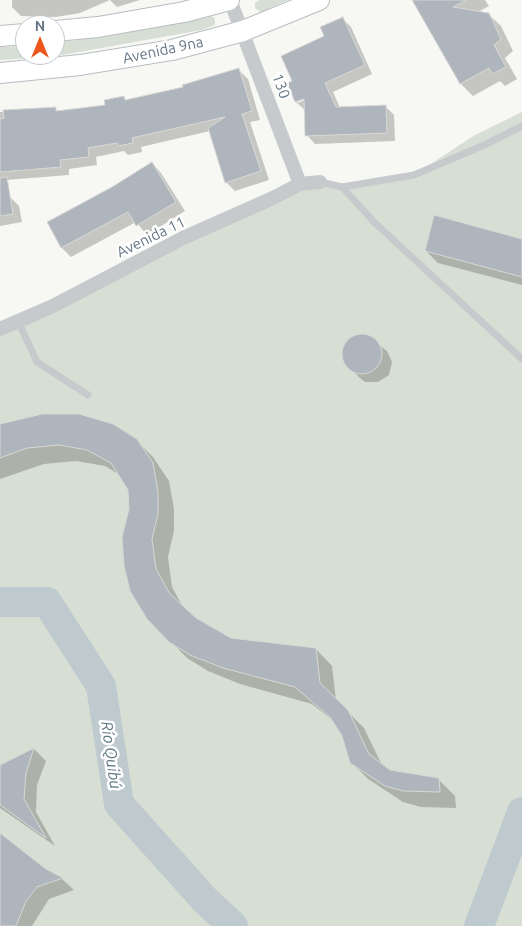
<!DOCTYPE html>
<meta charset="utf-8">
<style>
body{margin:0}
#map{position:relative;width:522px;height:926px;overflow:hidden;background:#f7f7f3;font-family:Ubuntu,sans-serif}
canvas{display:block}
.north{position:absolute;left:15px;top:15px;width:50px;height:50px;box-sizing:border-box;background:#fff;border:1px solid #c1c8cf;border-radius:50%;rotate:0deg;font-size:14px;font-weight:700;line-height:20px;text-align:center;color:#647586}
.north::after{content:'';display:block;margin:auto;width:18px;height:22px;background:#ed571d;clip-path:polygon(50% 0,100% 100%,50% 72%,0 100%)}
</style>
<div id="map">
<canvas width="522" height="926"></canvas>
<div class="north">N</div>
</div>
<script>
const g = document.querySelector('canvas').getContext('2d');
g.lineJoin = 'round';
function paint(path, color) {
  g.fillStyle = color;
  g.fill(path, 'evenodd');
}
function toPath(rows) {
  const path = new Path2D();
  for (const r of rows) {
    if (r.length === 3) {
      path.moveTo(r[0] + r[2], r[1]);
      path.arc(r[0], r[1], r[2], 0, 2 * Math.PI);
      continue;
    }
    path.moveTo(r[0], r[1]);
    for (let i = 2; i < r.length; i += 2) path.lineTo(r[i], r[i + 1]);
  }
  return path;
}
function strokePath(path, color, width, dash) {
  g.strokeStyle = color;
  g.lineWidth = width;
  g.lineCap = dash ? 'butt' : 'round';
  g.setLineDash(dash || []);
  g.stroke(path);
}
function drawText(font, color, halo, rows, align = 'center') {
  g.font = font + ' Ubuntu,sans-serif';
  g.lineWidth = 5;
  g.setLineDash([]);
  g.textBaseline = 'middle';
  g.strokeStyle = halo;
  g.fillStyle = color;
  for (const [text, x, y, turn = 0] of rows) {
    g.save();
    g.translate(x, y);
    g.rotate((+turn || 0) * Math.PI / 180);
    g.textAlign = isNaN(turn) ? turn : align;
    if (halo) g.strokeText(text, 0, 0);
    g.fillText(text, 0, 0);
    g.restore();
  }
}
const green = toPath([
 [259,0,288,0,261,12,255,8,255,3],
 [211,15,215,19,215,25,202,30,51,57,0,60,0,47,25,46,25,55,55,55,55,43,125,33],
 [522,112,522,926,0,926,0,329,300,184,342,187,414,175,475,135]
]);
const shadow = toPath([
 [12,0,110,0,80,13,56,17,21,16,12,7],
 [110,0,140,0,117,7],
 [414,0,485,0,489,6,478,12,488,14,501,26,513,51,505,58,517,79,505,86,500,81,473,96,461,84],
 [343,19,351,27,372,74,333,92,340,108,385,106,394,115,395,141,315,144,307,135,306,111,296,102,288,84,294,82,326,36],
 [310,97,298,103,298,100],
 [239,70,248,79,260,120,250,122,269,180,235,191,226,182,210,131,141,147,142,152,128,155,124,151,96,157,97,165,69,169,69,175,6,180,10,197,19,206,22,222,0,226,0,112,55,109,59,112,107,106,123,97,127,101,184,88],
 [152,163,161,173,185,211,147,235,136,222,71,257,62,248,49,223,113,188],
 [522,240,522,285,438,263,426,251],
 [366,335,387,351,392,362,389,375,378,382,365,382,360,378,350,368,343,357,345,345,354,336],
 [0,426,136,440,153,457,169,481,174,509,174,531,168,557,172,587,184,609,195,619,231,639,316,649,332,666,336,700,364,728,382,765,389,771,438,779,455,796,456,808,421,807,403,802,368,779,351,762,344,736,335,722,312,704,240,684,208,671,187,658,148,618,130,509,130,489,120,475,105,466,76,461,44,464,0,479],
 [34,749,46,761,37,785,36,812,55,846,0,808,0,767],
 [0,834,46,870,62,879,74,890,49,899,32,926,0,926]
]);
const river = toPath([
 [0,602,47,602,101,686,119,804,205,900,233,926],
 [479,926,522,812]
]);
const building = toPath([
 [412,0,466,0,453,7,489,13,501,39,494,45,506,67,492,74,489,68,460,84,412,0],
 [343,17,365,65,325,83,336,107,386,105,387,133,305,136,304,99,295,102,287,83,292,81,281,56,324,36,320,27,343,17],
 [239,68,252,111,242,114,261,171,225,183,208,128,225,117,132,138,133,143,118,146,117,143,88,148,89,157,60,160,61,167,0,172,0,119,4,118,3,110,56,107,56,111,105,105,104,100,124,96,125,100,183,87,182,85,239,68],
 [152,162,176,202,136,226,128,212,61,248,47,222,112,187,152,162],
 [7,177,13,214,0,216,0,178,7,177],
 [434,215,522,239,522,277,425,251,434,215],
 [362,354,20],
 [42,414,79,414,113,424,137,439,153,463,158,492,158,514,152,539,156,569,170,594,196,618,231,638,316,648,320,683,348,710,369,754,390,770,439,778,440,792,403,791,385,786,350,763,342,736,330,717,295,687,223,668,190,655,169,642,147,619,130,591,124,566,122,537,129,509,128,490,111,463,87,450,59,445,27,448,0,458,0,424,42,414],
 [34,748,26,773,24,799,46,838,0,805,0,765,34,748],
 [0,833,46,869,63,878,37,887,26,901,16,926,0,926,0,833]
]);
const service = toPath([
 [320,182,342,187,414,175,482,146,522,126],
 [342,187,375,223,522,359],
 [18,321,37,362,88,395]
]);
const minor = toPath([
 [230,0,300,184],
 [0,329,53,306,183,238,273,198,300,184,320,182]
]);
const secondary = toPath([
 [55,31,98,27,184,12,229,0],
 [0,36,25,34],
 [0,73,80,65,172,50,243,31,319,0]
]);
const streetNames = [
 ["Avenida 9na",163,50,-12],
 ["130",281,86,70],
 ["Avenida 11",151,237,-26]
];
const waterNames = [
 ["Río Quibú",111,755,82]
];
paint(green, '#d7dfd4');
paint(shadow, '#0003');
strokePath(river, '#bfcacf', 30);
paint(building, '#aeb5bc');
strokePath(building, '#d8d8d6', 1);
strokePath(secondary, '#b8bdc2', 22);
strokePath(service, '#c6cacd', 7);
strokePath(minor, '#c6cacd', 14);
strokePath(secondary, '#fff', 20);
drawText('15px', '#647586', '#fff', streetNames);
drawText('italic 16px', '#5f7783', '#fff', waterNames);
</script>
